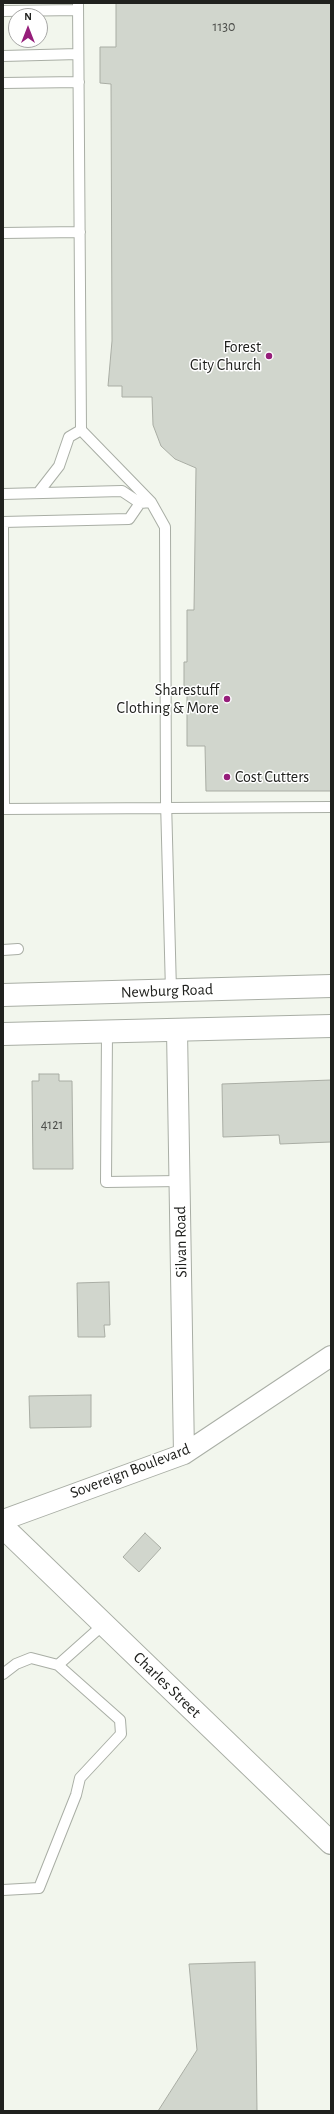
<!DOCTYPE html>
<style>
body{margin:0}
#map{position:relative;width:334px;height:2114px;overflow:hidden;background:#f2f6ed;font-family:"Alegreya Sans",sans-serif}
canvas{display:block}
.frame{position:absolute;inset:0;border:4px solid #20211e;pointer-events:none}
.north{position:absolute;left:8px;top:8px;width:40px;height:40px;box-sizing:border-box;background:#fff;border:1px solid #a6a6a5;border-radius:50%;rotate:0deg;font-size:11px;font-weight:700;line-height:16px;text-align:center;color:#20211e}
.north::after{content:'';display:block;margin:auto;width:14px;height:18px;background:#961e7a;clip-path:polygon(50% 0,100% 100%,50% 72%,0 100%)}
</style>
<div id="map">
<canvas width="334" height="2114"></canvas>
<div class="frame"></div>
<div class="north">N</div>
</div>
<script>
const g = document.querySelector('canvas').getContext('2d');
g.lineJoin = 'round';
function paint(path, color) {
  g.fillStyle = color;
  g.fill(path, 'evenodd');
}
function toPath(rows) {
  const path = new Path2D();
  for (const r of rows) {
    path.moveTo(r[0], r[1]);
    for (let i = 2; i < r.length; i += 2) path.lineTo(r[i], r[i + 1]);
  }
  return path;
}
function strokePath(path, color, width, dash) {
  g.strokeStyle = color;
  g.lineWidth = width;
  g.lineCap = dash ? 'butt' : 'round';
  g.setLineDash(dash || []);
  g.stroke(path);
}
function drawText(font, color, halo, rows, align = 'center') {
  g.font = font + ' "Alegreya Sans",sans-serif';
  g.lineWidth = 3;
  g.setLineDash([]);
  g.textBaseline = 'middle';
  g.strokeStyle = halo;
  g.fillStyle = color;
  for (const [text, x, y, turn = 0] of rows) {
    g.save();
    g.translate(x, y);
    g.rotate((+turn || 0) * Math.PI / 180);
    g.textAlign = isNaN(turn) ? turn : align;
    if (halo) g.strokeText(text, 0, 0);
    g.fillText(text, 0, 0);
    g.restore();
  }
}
const building = toPath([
 [116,3,331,3,331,791,206,791,205,746,187,746,187,693,184,693,184,662,187,662,187,610,194,610,196,468,175,459,161,446,153,425,152,397,122,397,122,386,108,386,112,341,111,84,100,83,100,47,116,47,116,3],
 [39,1074,59,1074,59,1081,72,1081,73,1169,33,1169,32,1081,39,1081,39,1074],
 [331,1080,331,1142,280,1144,279,1135,223,1137,222,1084,331,1080],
 [109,1282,110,1325,104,1325,105,1337,78,1337,77,1283,109,1282],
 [91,1395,91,1427,30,1428,29,1396,91,1395],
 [145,1533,161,1548,139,1572,123,1557,145,1533],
 [255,1962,257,2111,158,2111,197,2050,189,1964,255,1962]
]);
const service = toPath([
 [78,3,81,430,151,502,165,527,166,801,171,991],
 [3,11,78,10],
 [3,56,78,54],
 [3,83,79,82],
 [3,233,80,232],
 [38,493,59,466,69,437,81,430],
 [3,494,122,491,140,503,151,502],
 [3,522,4,809,331,807],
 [3,522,129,519,140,503],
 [3,950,18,949],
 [107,1031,106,1182,180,1181],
 [3,1674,16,1664,31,1658,58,1665,104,1624],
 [3,1890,39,1888,76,1795,80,1778,121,1734,120,1720,58,1665]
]);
const minor = toPath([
 [177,1030,184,1454],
 [3,1520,184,1454,331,1356]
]);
const secondary = toPath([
 [3,995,331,986],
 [3,1034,331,1026],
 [3,1527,331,1843]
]);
const markers = [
 [269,356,4,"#961e7a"],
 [227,699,4,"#961e7a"],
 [227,777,4,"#961e7a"]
];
const numberNames = [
 ["1130",224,27],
 ["4121",52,1125]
];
const poiNames = [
 ["Forest",261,347],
 ["City Church",261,365],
 ["Sharestuff",219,690],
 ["Clothing & More",219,708],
 ["Cost Cutters",235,777,"left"]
];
const streetNames = [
 ["Newburg Road",167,991,-2],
 ["Silvan Road",181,1242,-91],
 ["Sovereign Boulevard",130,1471,-21],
 ["Charles Street",167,1685,44]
];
paint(building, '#d1d6cd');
strokePath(building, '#a9ada4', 1);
strokePath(service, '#a9aea5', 12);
strokePath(minor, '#a9aea5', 22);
strokePath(secondary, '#a9aea5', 24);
strokePath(service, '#fff', 10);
strokePath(minor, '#fff', 20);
strokePath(secondary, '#fff', 22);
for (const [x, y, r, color] of markers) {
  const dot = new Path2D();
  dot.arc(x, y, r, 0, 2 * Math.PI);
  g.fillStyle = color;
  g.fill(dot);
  strokePath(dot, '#fff', 1.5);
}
drawText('14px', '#4c4e4a', null, numberNames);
drawText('16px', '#20211e', '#fff', poiNames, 'right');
drawText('16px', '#20211e', '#fff', streetNames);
</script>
